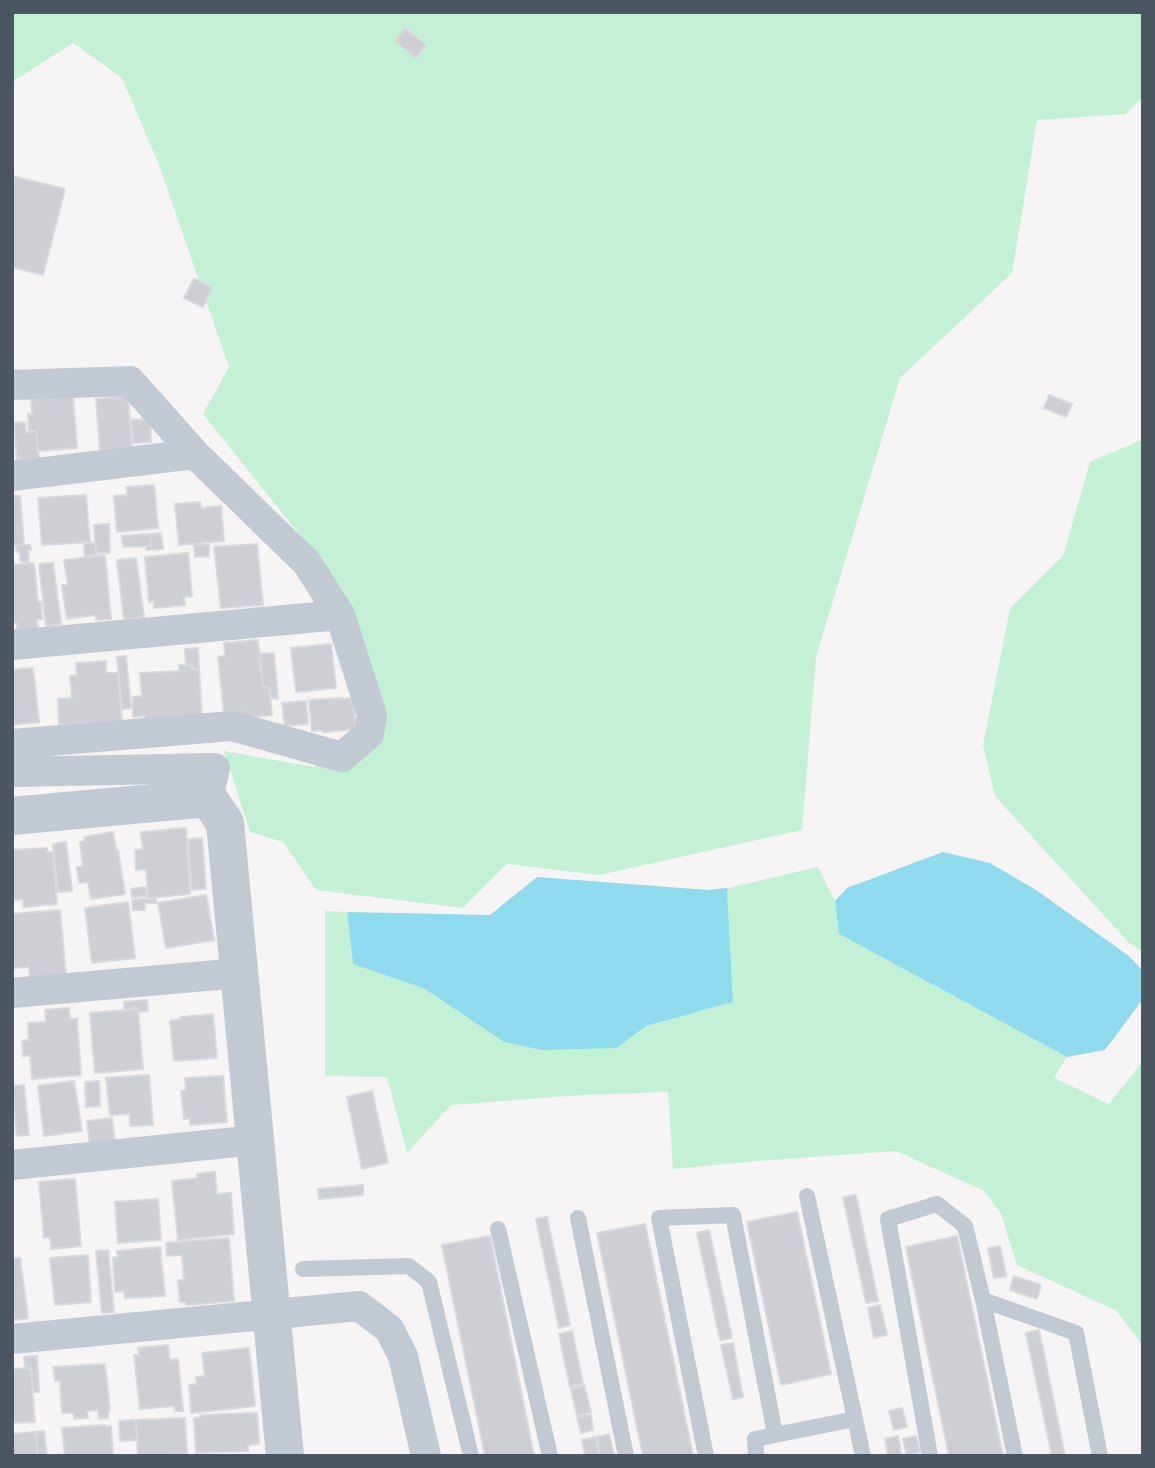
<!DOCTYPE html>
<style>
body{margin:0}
#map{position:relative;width:1155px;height:1468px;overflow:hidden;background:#f5f3f3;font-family:"Open Sans",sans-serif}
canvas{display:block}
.frame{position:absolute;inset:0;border:14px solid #4a5661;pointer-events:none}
</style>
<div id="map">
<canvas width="1155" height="1468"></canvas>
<div class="frame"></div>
</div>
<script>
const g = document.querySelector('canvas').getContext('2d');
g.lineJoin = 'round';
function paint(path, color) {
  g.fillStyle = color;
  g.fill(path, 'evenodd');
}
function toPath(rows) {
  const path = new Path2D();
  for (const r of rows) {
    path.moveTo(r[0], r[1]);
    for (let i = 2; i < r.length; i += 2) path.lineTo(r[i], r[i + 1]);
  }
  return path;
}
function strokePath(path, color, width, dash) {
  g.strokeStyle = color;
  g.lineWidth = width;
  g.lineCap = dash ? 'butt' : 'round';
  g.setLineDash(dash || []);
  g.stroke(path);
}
const green = toPath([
 [12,12,1143,12,1143,97,1126,114,1037,120,1012,273,900,378,816,657,802,830,599,875,507,864,463,908,316,890,283,842,250,832,224,751,314,767,368,733,328,570,203,414,229,367,159,165,122,78,73,43,12,82],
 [1141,440,1143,440,1143,952,1130,944,995,796,983,745,1010,609,1063,556,1090,462],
 [818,867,835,901,839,934,1067,1057,1054,1078,1109,1104,1143,1061,1143,1346,1117,1311,1017,1265,1001,1214,984,1191,896,1151,758,1161,673,1169,668,1092,582,1095,451,1105,407,1153,387,1077,325,1076,325,911,347,912,353,964,425,989,504,1042,617,1048,646,1026,733,1002,727,888]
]);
const water = toPath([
 [943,852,990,863,1036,890,1129,956,1143,971,1143,999,1105,1050,1067,1057,839,934,835,901,847,888],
 [537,877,708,890,727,888,733,1002,646,1026,617,1048,542,1050,504,1042,425,989,353,964,347,912,490,915]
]);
const building = toPath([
 [405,28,426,45,416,58,395,41,405,28],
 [12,176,65,189,43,275,12,267,12,176],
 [194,278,212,288,203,307,184,298,194,278],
 [73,395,77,448,38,451,36,431,29,432,28,414,32,414,31,398,73,395],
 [1049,395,1072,404,1066,417,1044,408,1049,395],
 [128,396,132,448,100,450,96,399,128,396],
 [150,419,151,442,133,443,131,420,150,419],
 [25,422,26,432,36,431,39,459,17,460,14,423,25,422],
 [154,485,158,528,117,532,114,496,127,495,126,487,154,485],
 [86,495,90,542,42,545,38,498,86,495],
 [12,496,20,496,24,544,12,545,12,496],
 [200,502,201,508,221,506,224,541,179,545,175,504,200,502],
 [109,524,110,553,96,553,94,525,109,524],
 [161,533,163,549,147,550,146,546,151,546,150,534,161,533],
 [150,534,151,546,123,547,122,536,150,534],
 [84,543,95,543,96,555,85,556,84,543],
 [257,544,263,605,221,608,214,547,257,544],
 [16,545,30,545,31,550,28,550,29,562,20,561,20,551,17,552,16,545],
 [194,545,209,545,209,556,195,557,194,545],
 [188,553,192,596,184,597,185,605,154,608,154,601,149,602,145,557,188,553],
 [105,555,111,619,96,620,96,615,67,619,62,585,68,585,64,560,105,555],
 [136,558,144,617,124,620,117,560,136,558],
 [34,563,38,602,41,602,42,619,37,619,38,629,17,632,17,623,12,623,12,565,34,563],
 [53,563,61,624,46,626,39,564,53,563],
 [258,640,263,687,269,687,272,715,243,718,242,712,224,714,218,657,225,656,224,643,258,640],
 [331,644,336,688,296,692,291,648,331,644],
 [198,648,199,669,192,669,192,664,186,665,185,649,198,648],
 [274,653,278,699,271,699,269,687,263,687,260,654,274,653],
 [126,656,131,708,122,709,117,657,126,656],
 [106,661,106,673,118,673,122,721,59,725,58,699,72,698,70,676,77,675,76,663,106,661],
 [192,664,192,669,199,669,202,717,145,720,144,716,133,717,133,697,142,696,140,673,179,671,179,665,192,664],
 [33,668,39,722,12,725,12,670,33,668],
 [343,698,343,699,353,698,356,729,323,732,323,730,312,731,309,700,343,698],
 [306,701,308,724,285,726,282,703,306,701],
 [186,828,190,894,148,898,146,869,136,870,135,850,143,849,141,832,186,828],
 [113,832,116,850,118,850,125,894,91,899,88,882,79,883,77,867,83,866,80,842,85,841,84,837,113,832],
 [202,838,206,889,192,890,188,839,202,838],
 [66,842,72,891,58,892,53,844,66,842],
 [47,848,47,852,53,852,57,904,23,907,23,899,12,900,12,850,47,848],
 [146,887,147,896,132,897,131,889,146,887],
 [206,895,214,940,166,948,158,903,206,895],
 [144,899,156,899,156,903,145,903,145,910,133,910,132,900,144,899],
 [128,902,135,958,92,963,85,908,128,902],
 [60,910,66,975,30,979,29,967,12,968,12,914,60,910],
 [147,1000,148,1011,139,1012,139,1008,124,1010,124,1002,147,1000],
 [69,1008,70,1019,77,1019,81,1075,32,1079,30,1056,23,1056,22,1041,29,1040,28,1023,46,1022,45,1010,69,1008],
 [138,1009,143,1069,95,1073,90,1013,138,1009],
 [213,1014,217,1058,174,1061,170,1021,181,1019,181,1017,213,1014],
 [149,1075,153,1125,130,1126,130,1114,110,1115,106,1078,149,1075],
 [223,1076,227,1122,190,1125,190,1118,184,1119,181,1091,186,1090,185,1078,223,1076],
 [74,1081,82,1131,44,1136,38,1086,74,1081],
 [99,1081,100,1106,86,1107,85,1082,99,1081],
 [24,1085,29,1135,17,1136,12,1086,24,1085],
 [372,1091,388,1163,362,1169,347,1097,372,1091],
 [112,1118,115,1143,90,1146,87,1121,112,1118],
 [215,1172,217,1194,231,1193,234,1234,178,1240,172,1181,197,1178,197,1174,215,1172],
 [75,1179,81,1246,51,1249,50,1237,44,1238,39,1182,75,1179],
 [363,1185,363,1195,319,1199,318,1189,363,1185],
 [856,1195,878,1301,866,1303,843,1197,856,1195],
 [158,1199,161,1240,118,1243,115,1202,158,1199],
 [797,1212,831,1374,781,1385,747,1222,797,1212],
 [547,1217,570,1325,559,1328,536,1219,547,1217],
 [645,1224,693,1456,643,1456,597,1233,645,1224],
 [709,1230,732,1338,720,1340,697,1233,709,1230],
 [490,1236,534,1456,485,1456,442,1245,490,1236],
 [957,1236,1003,1456,949,1456,906,1247,957,1236],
 [229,1238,234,1301,186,1305,186,1302,180,1302,178,1280,184,1280,182,1255,167,1256,166,1243,229,1238],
 [1000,1246,1006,1276,994,1278,988,1248,1000,1246],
 [160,1247,165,1296,125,1298,124,1291,115,1292,113,1258,118,1257,117,1251,160,1247],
 [108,1250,114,1312,102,1313,96,1251,108,1250],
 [88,1255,91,1302,55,1305,50,1258,88,1255],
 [20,1258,28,1318,14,1320,12,1306,12,1259,20,1258],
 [1014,1276,1041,1285,1037,1299,1010,1290,1014,1276],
 [880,1305,887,1335,874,1338,868,1308,880,1305],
 [1039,1330,1065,1456,1052,1456,1026,1333,1039,1330],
 [572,1331,583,1384,570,1387,559,1334,572,1331],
 [733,1343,743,1397,733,1399,721,1345,733,1343],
 [168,1345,170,1360,178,1359,183,1411,175,1411,174,1406,140,1409,134,1355,139,1355,138,1348,168,1345],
 [249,1348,255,1406,191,1413,189,1385,197,1384,196,1377,205,1376,202,1353,249,1348],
 [37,1356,39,1392,33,1392,31,1368,25,1368,24,1357,37,1356],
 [105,1364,110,1411,108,1411,108,1418,99,1419,98,1410,87,1411,88,1418,74,1419,74,1413,62,1413,60,1381,55,1381,53,1367,105,1364],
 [31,1368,35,1422,12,1423,12,1369,31,1368],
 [584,1385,591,1412,577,1416,571,1389,584,1385],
 [902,1408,907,1427,894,1430,889,1411,902,1408],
 [257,1413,259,1444,248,1445,248,1451,196,1453,194,1418,200,1417,200,1415,257,1413],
 [591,1415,593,1430,581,1433,577,1417,591,1415],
 [185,1418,187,1453,169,1454,169,1456,138,1456,136,1420,185,1418],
 [134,1420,134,1422,136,1422,137,1440,120,1441,119,1421,134,1420],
 [105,1425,106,1427,111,1426,113,1456,65,1456,62,1428,105,1425],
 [44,1431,47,1456,38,1456,35,1432,44,1431],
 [35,1432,38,1456,12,1456,12,1434,35,1432],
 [609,1434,614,1456,600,1456,597,1437,609,1434],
 [898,1436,901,1454,888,1456,885,1439,898,1436],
 [916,1436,920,1452,907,1456,903,1439,916,1436],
 [595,1437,599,1456,585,1456,582,1440,595,1437]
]);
const service = toPath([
 [807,1196,863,1456],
 [578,1218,626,1456],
 [498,1229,550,1456],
 [303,1269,409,1266,429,1282,471,1456],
 [983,1300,1076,1333,1100,1456],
 [706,1456,659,1218,733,1215,775,1434],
 [756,1456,755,1439,855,1419],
 [930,1456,888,1219,937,1204,965,1226,983,1300,1015,1456]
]);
const minor = toPath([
 [12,385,130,381,195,454,307,563,340,615,372,715,369,734,342,757,232,726,12,744],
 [12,476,195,454],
 [12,645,340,615],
 [12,772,215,768,208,798],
 [12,993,240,973],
 [12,1165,256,1140],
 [12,1339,359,1306,389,1329,403,1356,426,1456]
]);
const tertiary = toPath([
 [12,816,208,798,225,823,285,1456]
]);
paint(green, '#c3f1d5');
paint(water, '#90daee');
paint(building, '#cdcfd5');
strokePath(building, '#d7d9de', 2);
strokePath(service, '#c1cad2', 16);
strokePath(minor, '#c1cad2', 30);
strokePath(tertiary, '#c1cad2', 38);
</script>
